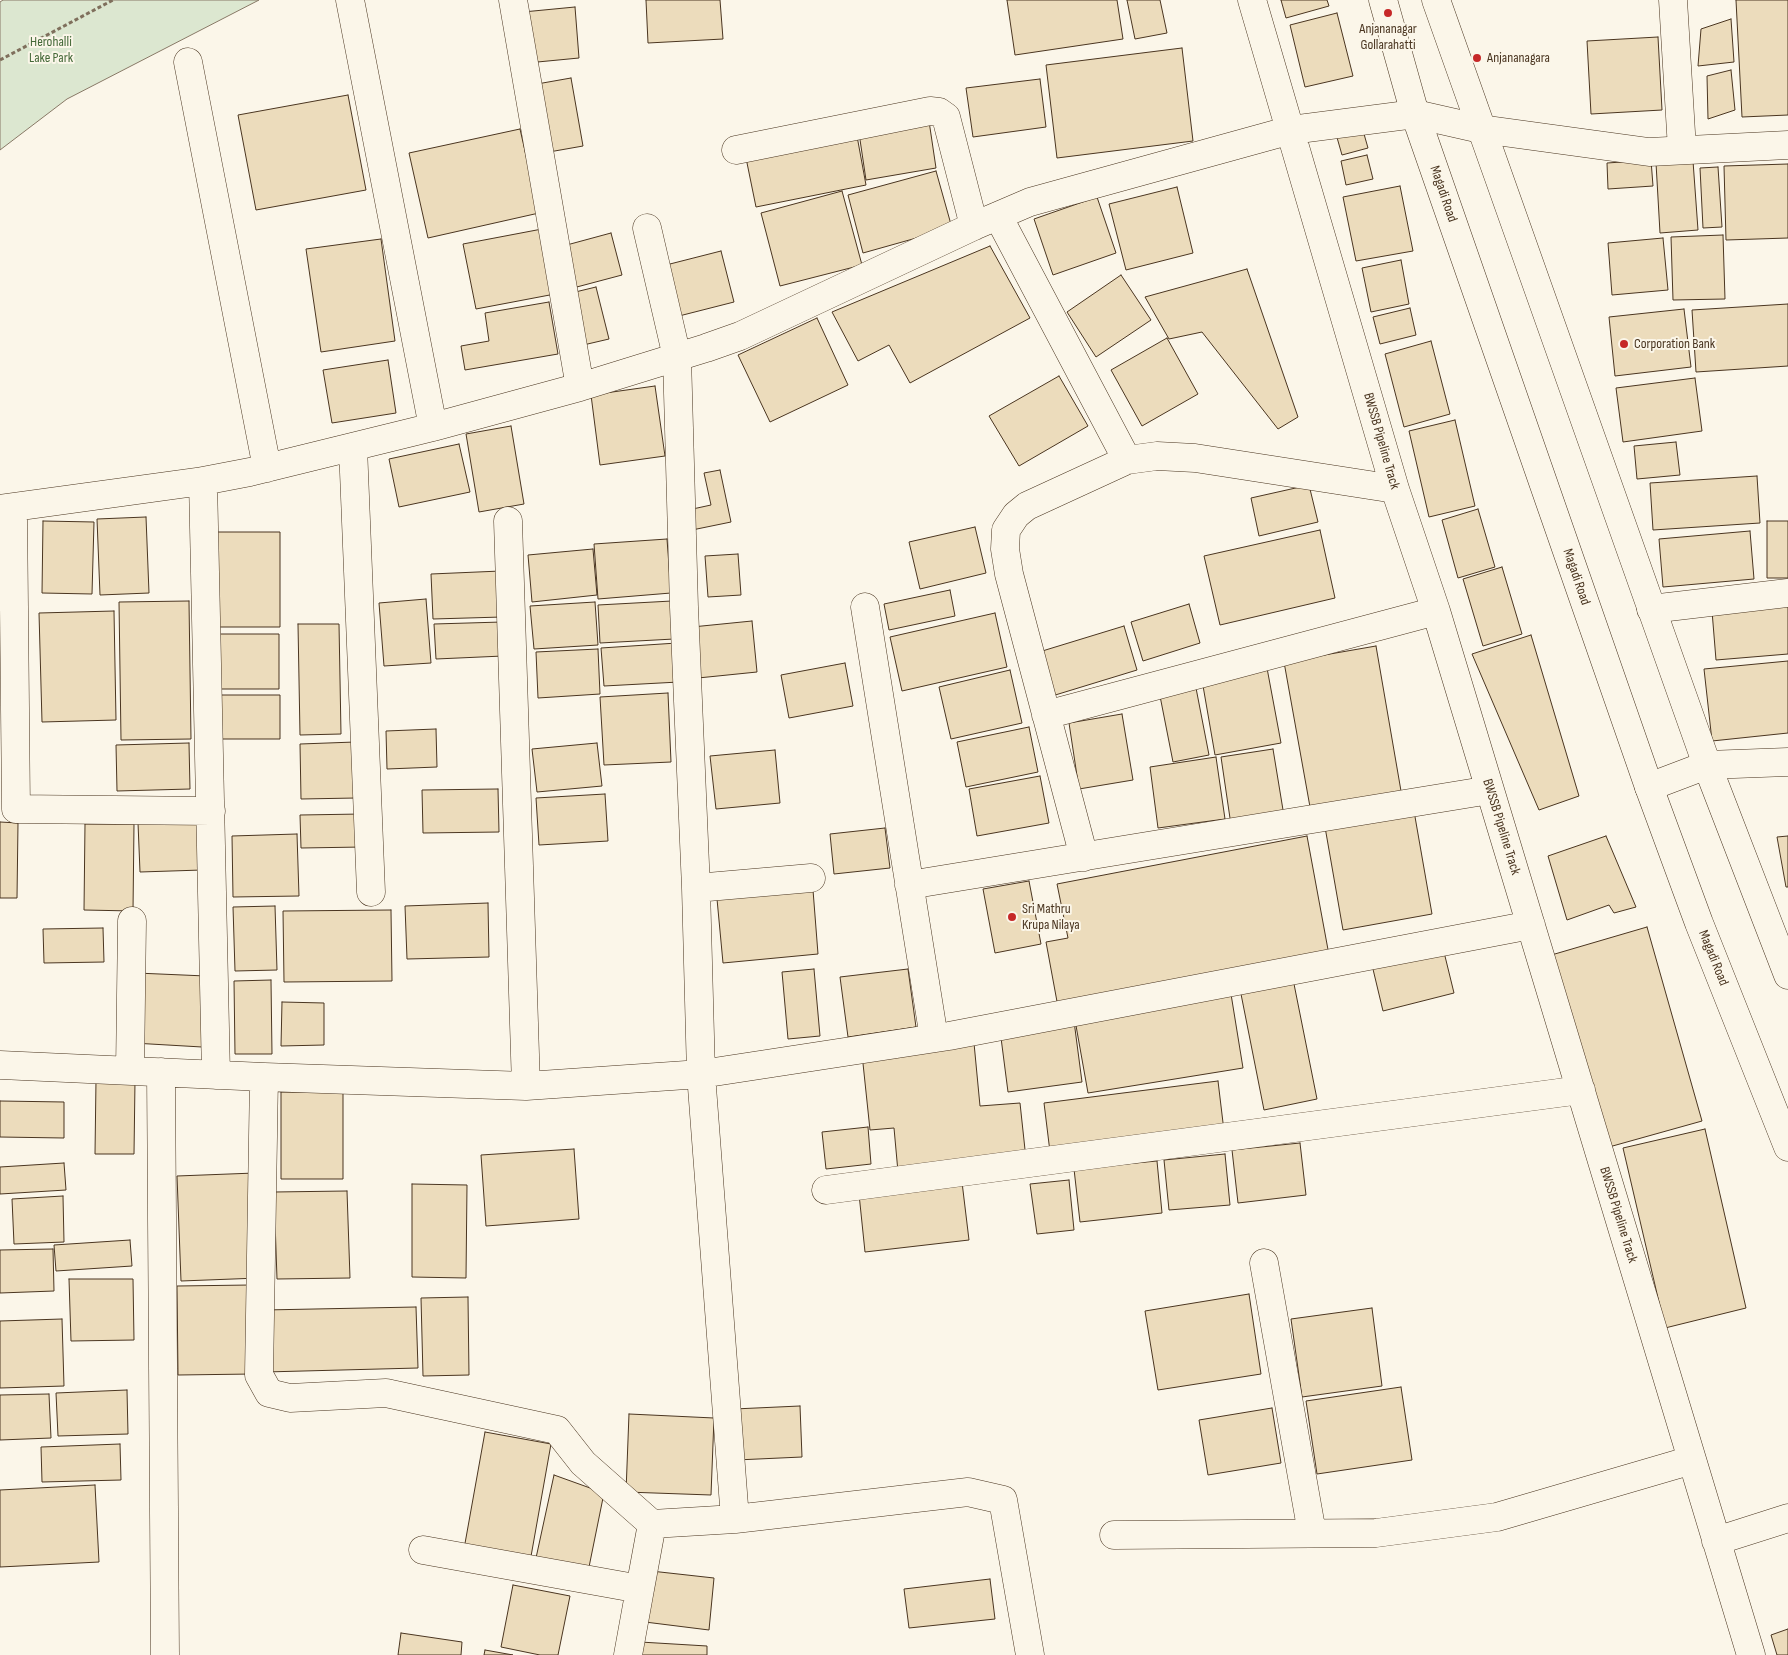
<!DOCTYPE html>
<style>
body{margin:0}
canvas{display:block;background:#fbf6e9}
</style>
<canvas width="1788" height="1655"></canvas>
<script>
const g = document.querySelector('canvas').getContext('2d');
g.lineJoin = 'round';
function paint(path, color) {
  g.fillStyle = color;
  g.fill(path, 'evenodd');
}
function toPath(rows) {
  const path = new Path2D();
  for (const r of rows) {
    path.moveTo(r[0], r[1]);
    for (let i = 2; i < r.length; i += 2) path.lineTo(r[i], r[i + 1]);
  }
  return path;
}
function strokePath(path, color, width, dash) {
  g.strokeStyle = color;
  g.lineWidth = width;
  g.lineCap = dash ? 'butt' : 'round';
  g.setLineDash(dash || []);
  g.stroke(path);
}
function drawText(font, color, halo, rows, align = 'center') {
  g.font = font + ' "Sofia Sans Condensed",sans-serif';
  g.lineWidth = 4;
  g.setLineDash([]);
  g.textBaseline = 'middle';
  g.strokeStyle = halo;
  g.fillStyle = color;
  for (const [text, x, y, turn = 0] of rows) {
    g.save();
    g.translate(x, y);
    g.rotate((+turn || 0) * Math.PI / 180);
    g.textAlign = isNaN(turn) ? turn : align;
    if (halo) g.strokeText(text, 0, 0);
    g.fillText(text, 0, 0);
    g.restore();
  }
}
const green = toPath([
 [3,0,259,0,67,99,0,150,0,2,3,0]
]);
const building = toPath([
 [646,0,720,0,723,39,648,43,646,0],
 [1007,0,1117,0,1123,39,1015,55,1007,0],
 [1127,0,1160,0,1167,33,1135,39,1127,0],
 [1281,0,1327,0,1329,6,1286,18,1281,0],
 [1736,0,1788,0,1788,115,1742,117,1736,0],
 [575,7,579,58,527,63,523,12,575,7],
 [1337,13,1353,76,1305,87,1290,25,1337,13],
 [1731,19,1734,62,1698,66,1701,29,1731,19],
 [1658,37,1662,110,1591,114,1587,41,1658,37],
 [1182,48,1193,141,1057,158,1046,65,1182,48],
 [1731,70,1735,110,1708,119,1707,76,1731,70],
 [571,78,583,146,549,152,537,84,571,78],
 [1040,79,1046,127,973,137,966,88,1040,79],
 [348,95,366,190,256,210,238,115,348,95],
 [929,121,936,168,866,180,859,133,929,121],
 [1362,127,1368,148,1342,155,1336,134,1362,127],
 [520,129,539,213,428,238,409,153,520,129],
 [857,136,866,185,756,207,746,158,857,136],
 [1367,155,1373,179,1346,185,1341,161,1367,155],
 [1651,160,1653,186,1608,189,1607,163,1651,160],
 [1693,161,1698,230,1660,233,1656,163,1693,161],
 [1788,164,1788,238,1726,240,1724,166,1788,164],
 [1718,167,1722,227,1703,228,1700,168,1718,167],
 [936,171,952,228,863,253,848,195,936,171],
 [1400,186,1413,251,1356,261,1343,197,1400,186],
 [1177,187,1193,253,1126,270,1109,204,1177,187],
 [842,191,862,265,780,286,761,213,842,191],
 [1097,197,1116,253,1053,275,1034,219,1097,197],
 [542,229,555,294,476,309,463,244,542,229],
 [611,233,622,275,573,288,563,246,611,233],
 [1723,235,1725,299,1673,300,1671,237,1723,235],
 [1663,238,1668,290,1612,295,1608,243,1663,238],
 [381,239,395,341,321,352,306,249,381,239],
 [990,246,1030,318,910,383,889,345,858,361,832,312,990,246],
 [721,251,734,302,679,316,666,265,721,251],
 [1401,260,1409,304,1371,312,1362,268,1401,260],
 [1247,269,1298,417,1278,429,1202,332,1169,339,1145,297,1247,269],
 [1121,275,1151,320,1096,357,1067,312,1121,275],
 [596,287,609,339,579,346,567,294,596,287],
 [549,302,558,354,465,370,461,346,489,341,485,313,549,302],
 [1788,304,1788,366,1696,372,1692,310,1788,304],
 [1410,308,1416,335,1380,344,1373,317,1410,308],
 [1684,309,1691,367,1615,376,1609,317,1684,309],
 [817,318,848,385,770,422,738,355,817,318],
 [1167,338,1198,394,1142,426,1111,370,1167,338],
 [1431,341,1450,414,1404,427,1385,354,1431,341],
 [388,360,396,413,332,423,323,370,388,360],
 [1059,376,1088,426,1019,466,989,416,1059,376],
 [1695,378,1702,431,1623,442,1616,388,1695,378],
 [655,386,665,456,600,465,591,395,655,386],
 [1455,420,1475,506,1429,517,1409,431,1455,420],
 [511,426,524,504,479,512,466,434,511,426],
 [1676,442,1680,475,1637,479,1634,446,1676,442],
 [459,444,470,492,399,507,389,459,459,444],
 [720,470,731,522,692,530,688,510,711,505,704,473,720,470],
 [1757,476,1760,523,1653,530,1650,483,1757,476],
 [1309,485,1318,522,1259,536,1251,498,1309,485],
 [1478,509,1495,567,1458,578,1442,520,1478,509],
 [146,517,149,593,100,595,97,519,146,517],
 [43,521,94,522,92,594,42,593,43,521],
 [1767,521,1788,521,1788,578,1767,578,1767,521],
 [975,527,986,573,920,589,909,542,975,527],
 [1320,530,1335,598,1220,625,1204,556,1320,530],
 [1750,531,1754,579,1663,587,1659,539,1750,531],
 [217,532,280,532,280,627,217,627,217,532],
 [667,539,671,593,598,599,594,544,667,539],
 [593,549,597,595,532,602,528,555,593,549],
 [738,554,741,595,708,597,705,556,738,554],
 [1502,567,1522,634,1483,646,1463,579,1502,567],
 [501,571,502,617,433,619,431,574,501,571],
 [950,590,955,616,889,630,884,604,950,590],
 [426,599,431,663,384,666,379,603,426,599],
 [189,601,191,739,121,740,119,602,189,601],
 [672,601,674,639,600,643,598,605,672,601],
 [595,602,598,645,534,649,530,606,595,602],
 [1189,604,1200,643,1143,661,1131,622,1189,604],
 [1788,606,1788,654,1716,660,1712,611,1788,606],
 [114,611,116,720,42,722,39,613,114,611],
 [995,613,1007,667,902,691,890,637,995,613],
 [752,621,757,672,698,678,692,627,752,621],
 [502,622,503,656,436,659,434,624,502,622],
 [298,624,339,624,341,734,300,735,298,624],
 [1124,626,1137,670,1052,696,1039,652,1124,626],
 [218,634,279,634,279,689,218,689,218,634],
 [1531,635,1579,796,1539,810,1472,654,1531,635],
 [677,643,679,682,604,686,601,648,677,643],
 [1376,646,1401,791,1310,807,1284,662,1376,646],
 [598,649,600,694,538,698,536,652,598,649],
 [1788,661,1788,733,1712,741,1704,669,1788,661],
 [845,663,853,706,789,718,781,675,845,663],
 [1267,668,1281,743,1215,755,1202,680,1267,668],
 [1010,670,1022,723,951,739,939,687,1010,670],
 [1196,688,1209,755,1173,762,1160,696,1196,688],
 [668,693,671,762,604,765,600,697,668,693],
 [216,695,280,695,280,739,217,739,216,695],
 [1122,714,1133,780,1079,789,1069,723,1122,714],
 [1029,727,1038,772,966,787,957,742,1029,727],
 [436,729,437,767,387,769,386,731,436,729],
 [355,742,356,798,301,799,300,744,355,742],
 [189,743,190,789,117,791,116,745,189,743],
 [597,743,602,786,537,792,532,749,597,743],
 [1273,749,1284,816,1231,825,1221,757,1273,749],
 [775,750,780,803,716,809,710,756,775,750],
 [1216,757,1225,819,1158,828,1150,767,1216,757],
 [1040,776,1049,823,977,836,969,789,1040,776],
 [498,789,499,832,423,833,422,790,498,789],
 [605,794,608,841,539,845,536,798,605,794],
 [1414,811,1432,914,1343,930,1325,827,1414,811],
 [362,814,363,847,301,848,300,815,362,814],
 [200,821,202,870,140,872,138,823,200,821],
 [0,822,18,823,17,898,0,898,0,822],
 [85,824,134,824,133,911,84,910,85,824],
 [885,828,890,868,834,874,830,834,885,828],
 [297,834,299,896,233,897,232,836,297,834],
 [1307,836,1329,955,1058,1007,1046,942,1068,938,1057,884,1307,836],
 [1606,836,1636,907,1614,913,1609,905,1567,920,1548,856,1606,836],
 [1788,836,1788,887,1786,887,1777,837,1788,836],
 [1029,881,1041,944,995,953,983,889,1029,881],
 [813,890,818,954,723,963,717,899,813,890],
 [488,903,489,957,407,959,405,906,488,903],
 [275,906,277,970,235,971,233,907,275,906],
 [391,910,392,981,284,982,283,911,391,910],
 [1647,927,1702,1121,1609,1147,1548,956,1647,927],
 [103,928,104,962,44,963,43,929,103,928],
 [1443,948,1454,993,1383,1011,1372,965,1443,948],
 [814,969,820,1036,788,1039,782,972,814,969],
 [908,969,916,1027,848,1037,840,977,908,969],
 [136,973,206,976,202,1047,133,1043,136,973],
 [1293,979,1317,1099,1264,1110,1240,989,1293,979],
 [271,980,272,1054,235,1054,234,981,271,980],
 [1231,994,1243,1068,1088,1093,1075,1020,1231,994],
 [282,1002,324,1003,324,1045,281,1046,282,1002],
 [1074,1021,1082,1082,1008,1092,1000,1030,1074,1021],
 [974,1043,980,1106,1020,1103,1026,1159,898,1172,894,1128,870,1130,862,1054,974,1043],
 [96,1080,135,1081,134,1154,95,1154,96,1080],
 [1218,1081,1224,1131,1050,1152,1044,1103,1218,1081],
 [281,1092,343,1092,343,1179,281,1179,281,1092],
 [0,1101,64,1102,64,1138,0,1137,0,1101],
 [868,1127,871,1164,826,1169,822,1132,868,1127],
 [1705,1129,1746,1308,1665,1328,1623,1148,1705,1129],
 [1300,1143,1306,1195,1238,1203,1232,1150,1300,1143],
 [574,1149,579,1219,486,1226,481,1155,574,1149],
 [1225,1154,1230,1205,1169,1210,1164,1160,1225,1154],
 [1157,1161,1162,1213,1080,1222,1074,1169,1157,1161],
 [64,1163,66,1190,0,1194,0,1167,64,1163],
 [255,1173,259,1278,181,1281,177,1176,255,1173],
 [1069,1180,1074,1230,1037,1234,1030,1184,1069,1180],
 [962,1182,969,1240,865,1252,859,1194,962,1182],
 [412,1184,467,1185,466,1278,412,1277,412,1184],
 [347,1191,350,1278,277,1279,274,1192,347,1191],
 [63,1196,64,1242,14,1244,12,1199,63,1196],
 [130,1240,132,1266,56,1271,54,1245,130,1240],
 [53,1249,54,1291,0,1293,0,1250,53,1249],
 [69,1279,133,1279,134,1340,71,1341,69,1279],
 [251,1285,253,1374,178,1375,177,1286,251,1285],
 [1249,1294,1261,1374,1158,1390,1145,1311,1249,1294],
 [468,1297,469,1375,423,1376,421,1298,468,1297],
 [416,1307,418,1368,265,1372,264,1310,416,1307],
 [1372,1308,1382,1386,1302,1397,1291,1319,1372,1308],
 [62,1319,64,1386,0,1388,0,1321,62,1319],
 [1401,1387,1412,1460,1317,1474,1306,1401,1401,1387],
 [127,1390,128,1434,58,1436,56,1393,127,1390],
 [49,1394,51,1438,0,1440,0,1395,49,1394],
 [800,1406,802,1457,736,1460,734,1409,800,1406],
 [1272,1408,1281,1463,1208,1475,1199,1420,1272,1408],
 [629,1414,714,1418,711,1495,626,1492,629,1414],
 [485,1432,551,1444,530,1562,464,1549,485,1432],
 [120,1444,121,1480,42,1482,41,1447,120,1444],
 [554,1475,604,1493,588,1572,536,1558,554,1475],
 [95,1485,99,1562,0,1567,0,1490,95,1485],
 [651,1571,714,1578,709,1630,645,1622,651,1571],
 [990,1579,995,1619,909,1628,904,1589,990,1579],
 [513,1585,570,1596,558,1655,540,1655,501,1647,513,1585],
 [1788,1629,1788,1655,1777,1655,1771,1635,1788,1629],
 [401,1633,462,1642,461,1655,398,1655,401,1633],
 [640,1642,707,1646,707,1655,639,1655,640,1642],
 [485,1650,513,1655,484,1655,485,1650]
]);
const path = toPath([
 [0,60,113,0]
]);
const street = toPath([
 [350,0,433,427],
 [513,0,580,387],
 [1252,0,1395,489,1436,611,1751,1655],
 [1673,0,1682,149],
 [188,62,267,468],
 [736,150,930,111,939,112,946,117,974,226],
 [998,216,1127,460],
 [353,447,371,892],
 [203,481,216,1075],
 [13,508,16,809,211,811],
 [0,509,203,481,250,472,433,427,580,387,706,348,740,336,974,226,1030,202,1291,130,1415,114],
 [508,521,526,1086],
 [865,607,934,1038],
 [1651,609,1788,593],
 [1046,715,1436,611],
 [1649,787,1707,765,1788,762],
 [1084,857,1009,574,1005,549,1006,530,1016,515,1027,506,1127,460,1157,456,1195,458,1395,489],
 [909,885,1490,790],
 [696,888,811,878],
 [0,1065,264,1077,526,1086,701,1074,949,1036,1531,925],
 [130,1070,132,921],
 [161,1072,165,1655],
 [264,1077,259,1375,269,1393,290,1398,386,1393,557,1430,583,1463,652,1524],
 [826,1190,1581,1090],
 [1264,1263,1312,1533],
 [735,1519,968,1492,1003,1500,1030,1655],
 [1114,1535,1376,1533,1497,1517,1692,1460],
 [1716,1541,1788,1518],
 [423,1550,640,1589,628,1655],
 [640,1589,652,1524,735,1519,701,1074,696,888,684,607,677,357,647,228]
]);
const secondary = toPath([
 [1415,114,1481,129,1649,152,1788,145]
]);
const primary = toPath([
 [1383,0,1415,114,1649,787,1699,923,1788,1147],
 [1436,0,1707,765,1788,975]
]);
const markers = [
 [1388,13,5,"#c62828"],
 [1477,58,5,"#c62828"],
 [1624,344,5,"#c62828"],
 [1012,917,5,"#c62828"]
];
const poiNames = [
 ["Anjananagar",1388,29,"center"],
 ["Gollarahatti",1388,45,"center"],
 ["Anjananagara",1487,58],
 ["Corporation Bank",1634,344],
 ["Sri Mathru",1022,909],
 ["Krupa Nilaya",1022,925]
];
const parkNames = [
 ["Herohalli",51,42],
 ["Lake Park",51,58]
];
const streetNames = [
 ["Magadi Road",1443,194,71],
 ["BWSSB Pipeline Track",1381,441,74],
 ["Magadi Road",1576,577,71],
 ["BWSSB Pipeline Track",1501,827,73],
 ["Magadi Road",1713,958,68],
 ["BWSSB Pipeline Track",1618,1215,73]
];
paint(green, '#dce7d0');
strokePath(green, '#887966', 1);
paint(building, '#ecdcbc');
strokePath(building, '#4a3520', 1);
strokePath(street, '#4a3520', 29);
strokePath(secondary, '#4a3520', 29);
strokePath(primary, '#4a3520', 29);
strokePath(path, '#7f6f5c', 3, [4, 2.5]);
strokePath(street, '#fbf6e9', 28);
strokePath(secondary, '#fbf6e9', 28);
strokePath(primary, '#fbf6e9', 28);
for (const [x, y, r, color] of markers) {
  const dot = new Path2D();
  dot.arc(x, y, r, 0, 2 * Math.PI);
  g.fillStyle = color;
  g.fill(dot);
  strokePath(dot, '#fbf6e9', 2);
}
drawText('14px', '#4a3520', '#fbf6e9', poiNames, 'left');
drawText('14px', '#436837', '#fbf6e9', parkNames);
drawText('14px', '#4a3520', '#fbf6e9', streetNames);
</script>
